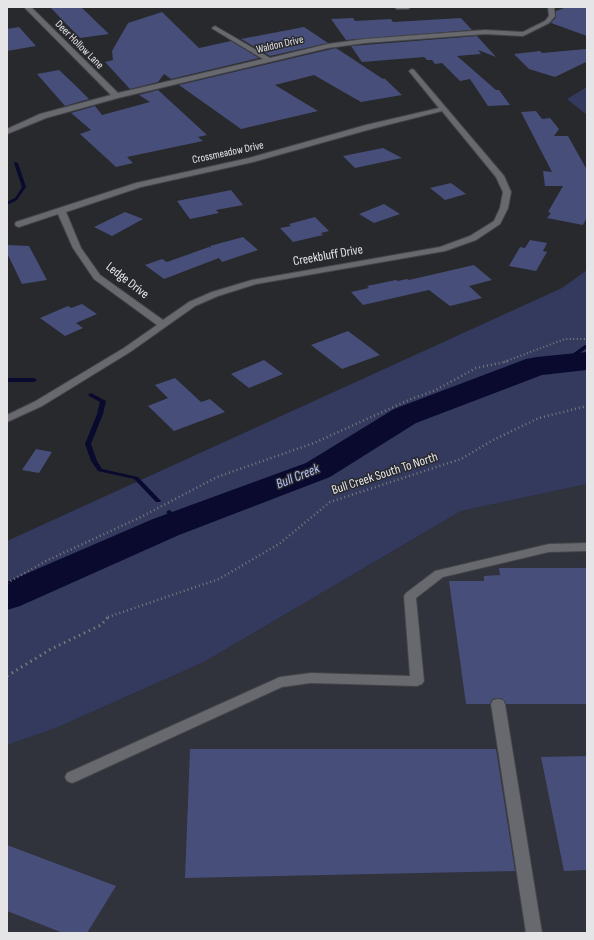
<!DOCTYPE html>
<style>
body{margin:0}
#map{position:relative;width:594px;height:940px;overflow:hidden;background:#28292d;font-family:"Sofia Sans Condensed",sans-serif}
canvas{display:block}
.frame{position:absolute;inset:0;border:8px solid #e5e5e8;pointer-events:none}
</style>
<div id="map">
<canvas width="594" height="940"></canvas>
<div class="frame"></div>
</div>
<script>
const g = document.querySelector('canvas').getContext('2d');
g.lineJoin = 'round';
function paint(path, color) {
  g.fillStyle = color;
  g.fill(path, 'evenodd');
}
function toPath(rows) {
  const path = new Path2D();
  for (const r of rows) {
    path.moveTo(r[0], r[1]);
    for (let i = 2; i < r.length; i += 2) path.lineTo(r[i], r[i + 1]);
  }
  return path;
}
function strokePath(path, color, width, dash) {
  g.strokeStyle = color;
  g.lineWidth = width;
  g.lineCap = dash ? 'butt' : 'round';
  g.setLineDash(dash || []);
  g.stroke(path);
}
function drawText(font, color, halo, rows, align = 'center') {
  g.font = font + ' "Sofia Sans Condensed",sans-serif';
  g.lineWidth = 3;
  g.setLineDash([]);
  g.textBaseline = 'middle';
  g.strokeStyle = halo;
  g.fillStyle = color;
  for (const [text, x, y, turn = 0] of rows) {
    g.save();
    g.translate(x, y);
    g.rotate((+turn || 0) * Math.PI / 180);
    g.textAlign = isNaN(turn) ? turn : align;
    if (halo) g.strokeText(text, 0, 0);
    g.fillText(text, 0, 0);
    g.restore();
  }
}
const built = toPath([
 [587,484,587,933,7,933,7,745,56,728,204,662,461,511]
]);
const green = toPath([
 [587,87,587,115,567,99],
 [587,270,587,484,461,511,204,662,56,728,7,745,7,541,562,288]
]);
const stream = toPath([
 [15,162,18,163,26,187,17,200,7,205,7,202,15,198,22,187,14,163,15,162],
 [585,345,587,345,587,348,565,364,561,364,561,362,585,345],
 [7,378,34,378,37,380,34,382,7,382,7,378],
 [91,393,106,401,103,414,91,444,97,461,102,469,138,477,160,500,161,501,160,502,156,502,134,479,98,471,91,461,85,444,97,414,100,402,89,396,88,395,89,394,91,393],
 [169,510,171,511,182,522,181,523,177,523,166,512,169,510]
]);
const river = toPath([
 [587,352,587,370,542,375,416,423,330,477,179,535,20,606,7,610,7,582,153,519,306,463,394,409,526,359,537,357,587,352]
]);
const building = toPath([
 [50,7,81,7,109,34,80,38],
 [567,7,587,7,587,36,551,23,556,17,556,11],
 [162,12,199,48,231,41,259,58,171,79,164,74,158,82,130,89,105,62,113,60,112,51,128,23],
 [353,18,355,21,391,19,393,22,461,18,472,30,346,40,331,19],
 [19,27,36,46,7,51,7,29],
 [304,27,328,43,270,56,241,39],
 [477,36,496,57,478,50,481,54,457,56,496,90,499,90,510,105,488,106,470,79,460,81,442,63,435,64,432,60,427,60,424,57,362,62,351,46],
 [336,48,383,79,384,78,402,95,361,102,314,75,275,85,318,111,241,129,179,85],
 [586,49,586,62,555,77,529,69,514,54,540,51,542,53],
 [59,70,73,83,89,99,65,106,37,74],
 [158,90,207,135,198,137,203,141,127,157,133,163,116,167,80,134,91,130,71,113,95,106,102,115,150,102,139,95],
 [536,111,542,119,550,118,559,129,554,136,568,136,587,170,587,217,583,225,547,218,551,213,548,212,563,186,545,186,543,171,552,172,521,112],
 [383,148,402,158,355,168,343,156],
 [451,183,466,194,445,200,430,188],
 [231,190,243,205,216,210,219,213,190,219,177,201],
 [384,204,400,214,374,223,359,214],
 [125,212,143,219,112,236,94,227],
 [315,217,329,231,321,233,323,235,293,242,280,228,291,226,289,224],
 [243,237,258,250,222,262,219,258,164,279,145,265,162,259,167,262,209,247,211,248,210,246],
 [530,240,547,243,543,251,547,252,536,271,509,266,520,247,525,248],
 [7,245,29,246,47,280,22,284,7,253],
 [474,265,492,280,469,286,482,298,450,306,429,290,363,305,351,292,369,288,367,286,396,280,398,281,407,279,409,280],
 [82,304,97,314,76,323,83,328,65,336,40,318,68,306,71,308],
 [348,331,380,355,342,369,311,345],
 [264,360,283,374,249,388,231,374],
 [175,378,201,402,210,399,225,412,174,431,148,406,168,398,155,385],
 [36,449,52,452,39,473,22,470],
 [499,568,587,568,587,704,506,704,503,699,498,698,492,699,490,704,466,704,449,581,484,581,484,576,500,575],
 [190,749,496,749,515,871,185,878],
 [587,756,587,870,564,871,541,757],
 [7,845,116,886,87,933,63,933,7,911]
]);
const pathFar2 = toPath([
 [504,362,565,339,587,339]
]);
const pathFar1 = toPath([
 [7,583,46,561,141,517,217,477,314,443,411,399,436,390,476,368,509,361],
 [108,617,219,579,279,544,330,502,461,459,493,440,539,418,587,406]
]);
const path = toPath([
 [7,676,51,649,101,625,108,617,111,616]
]);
const service = toPath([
 [548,7,554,7,555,16,549,23,525,35,521,35,521,33,545,21,549,16,548,7],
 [587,543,587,551,549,552,443,577,416,598,424,681,422,684,417,686,311,683,282,687,77,781,72,783,67,781,65,777,67,773,280,677,311,673,410,676,404,596,406,593,435,571,549,544,587,543],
 [498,699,503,700,505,704,542,933,526,933,491,704,493,700,498,699]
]);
const minor = toPath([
 [24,7,31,7,118,93,263,59,213,29,212,28,215,26,270,58,328,44,365,39,485,30,523,32,526,34,523,36,485,34,365,43,328,48,118,98,46,118,7,134,7,129,40,114,111,95,24,7],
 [394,7,411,7,408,9,397,9,394,7],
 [412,69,414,70,504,176,511,192,508,208,500,224,476,240,445,251,256,284,218,296,195,306,130,352,42,406,7,422,7,415,34,402,124,348,157,325,94,279,73,248,58,214,19,227,16,226,15,224,16,222,136,183,249,158,366,125,439,108,409,71,412,69],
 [442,111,496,177,503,192,500,208,494,221,470,236,440,247,252,280,212,292,189,302,163,320,100,275,81,248,66,212,141,187,253,162,371,129,442,111]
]);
const farStreetnames = [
 ["Deer Hollow Lane",79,45,45],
 ["Waldon Drive",280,45,-13],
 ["Crossmeadow Drive",228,153,-12]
];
const streetNames = [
 ["Creekbluff Drive",328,256,-10],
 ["Ledge Drive",127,281,38],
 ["Bull Creek South To North",385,474,-18]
];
const waterNames = [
 ["Bull Creek",298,477,-22]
];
paint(built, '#30323c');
paint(green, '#333a5e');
paint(stream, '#090a2e');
paint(river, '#090a2e');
paint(building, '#474e79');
strokePath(service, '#444548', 2);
strokePath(minor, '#444548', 2);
strokePath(pathFar2, '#79797d', 2, [1, 2.5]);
strokePath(pathFar1, '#79797d', 2.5, [1, 3]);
strokePath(path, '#79797d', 3, [1.5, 4]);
paint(service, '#68696e');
paint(minor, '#68696e');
drawText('11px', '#e5e5e8', '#28292d', farStreetnames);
drawText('13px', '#e5e5e8', '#28292d', streetNames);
drawText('italic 14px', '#b4c0f8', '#28292d', waterNames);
</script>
